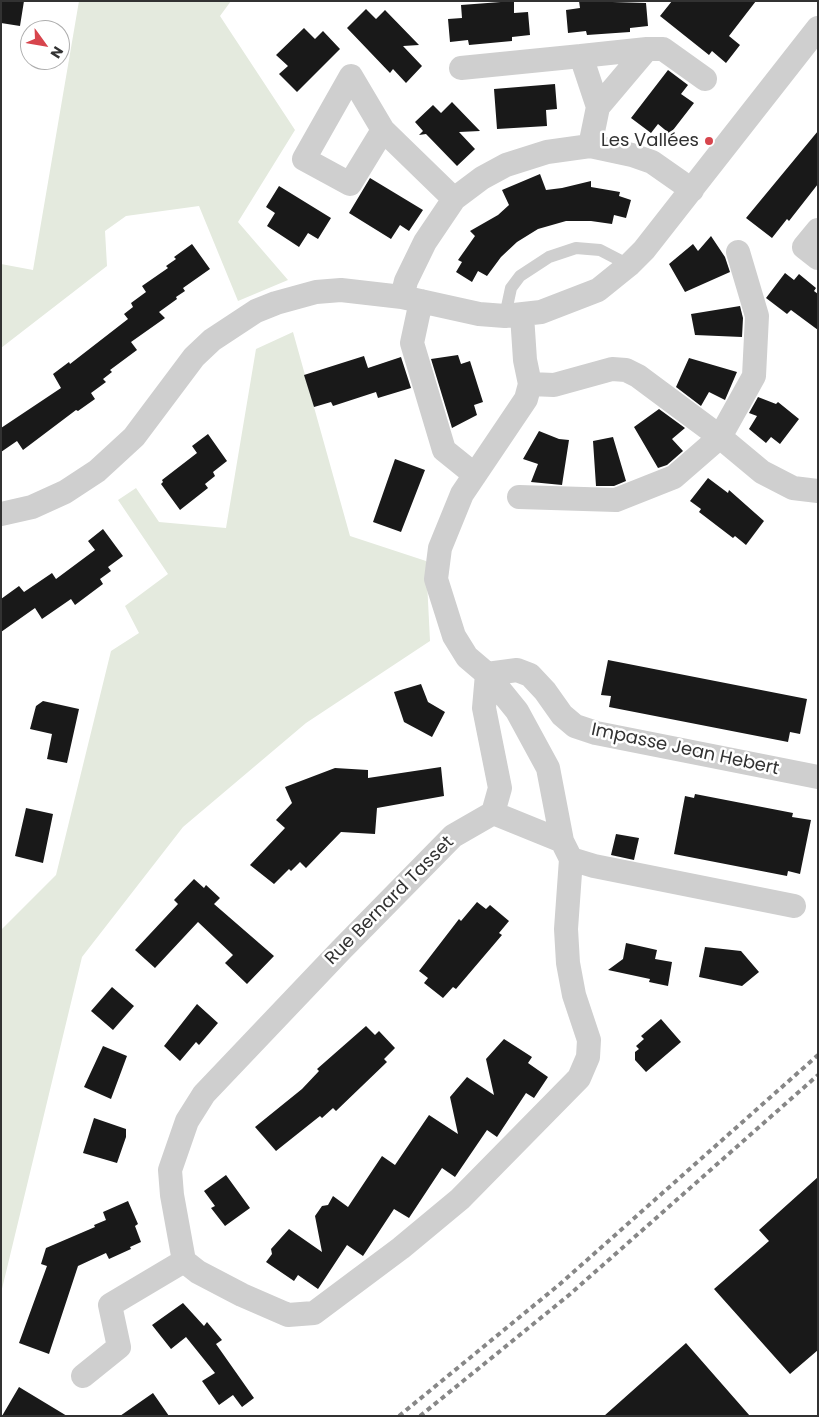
<!DOCTYPE html>
<meta charset="utf-8">
<style>
body{margin:0}
#map{position:relative;width:819px;height:1417px;overflow:hidden;background:#fff;font-family:Poppins,sans-serif}
canvas{display:block}
.frame{position:absolute;inset:0;border:2px solid #323232;pointer-events:none}
.north{position:absolute;left:20px;top:20px;width:50px;height:50px;box-sizing:border-box;background:#fff;border:1px solid #adadad;border-radius:50%;rotate:122deg;font-size:14px;font-weight:700;line-height:20px;text-align:center;color:#323232}
.north::after{content:'';display:block;margin:auto;width:18px;height:22px;background:#d7454d;clip-path:polygon(50% 0,100% 100%,50% 72%,0 100%)}
</style>
<div id="map">
<canvas width="819" height="1417"></canvas>
<div class="frame"></div>
<div class="north">N</div>
</div>
<script>
const g = document.querySelector('canvas').getContext('2d');
g.lineJoin = 'round';
function paint(path, color) {
  g.fillStyle = color;
  g.fill(path, 'evenodd');
}
function toPath(rows) {
  const path = new Path2D();
  for (const r of rows) {
    path.moveTo(r[0], r[1]);
    for (let i = 2; i < r.length; i += 2) path.lineTo(r[i], r[i + 1]);
  }
  return path;
}
function strokePath(path, color, width, dash) {
  g.strokeStyle = color;
  g.lineWidth = width;
  g.lineCap = dash ? 'butt' : 'round';
  g.setLineDash(dash || []);
  g.stroke(path);
}
function drawText(font, color, halo, rows, align = 'center') {
  g.font = font + ' Poppins,sans-serif';
  g.lineWidth = 5;
  g.setLineDash([]);
  g.textBaseline = 'middle';
  g.strokeStyle = halo;
  g.fillStyle = color;
  for (const [text, x, y, turn = 0] of rows) {
    g.save();
    g.translate(x, y);
    g.rotate((+turn || 0) * Math.PI / 180);
    g.textAlign = isNaN(turn) ? turn : align;
    if (halo) g.strokeText(text, 0, 0);
    g.fillText(text, 0, 0);
    g.restore();
  }
}
const green = toPath([
 [79,1,231,1,220,16,295,130,238,222,288,280,238,301,199,206,126,216,105,231,107,266,1,348,1,264,33,270],
 [293,332,350,536,426,561,430,641,306,723,183,827,82,957,1,1293,1,930,56,875,111,651,139,633,125,606,168,574,118,500,136,488,159,522,226,528,256,349]
]);
const building = toPath([
 [1,1,24,1,20,26,1,23],
 [514,1,514,13,528,12,530,35,512,37,512,41,469,45,468,40,450,42,448,19,462,18,461,5],
 [579,1,646,3,648,26,630,28,630,32,587,35,586,31,568,33,566,10,580,8],
 [672,1,756,1,729,36,740,45,726,63,712,51,709,55,660,16],
 [366,9,376,19,385,10,419,45,403,46,422,66,406,83,393,69,390,73,347,28],
 [304,28,315,39,323,31,340,49,297,92,279,74,288,66,276,55],
 [668,70,688,85,681,94,694,103,670,134,658,124,651,133,631,118],
 [555,84,557,109,546,110,547,126,497,129,494,89],
 [452,102,480,131,459,132,475,149,457,166,426,134,419,135,423,131,415,122,433,105,441,113],
 [818,131,818,184,789,221,787,219,772,238,746,218],
 [540,174,546,190,562,188,591,181,591,187,620,192,619,196,631,200,626,218,614,215,612,224,591,221,566,221,538,229,517,242,501,257,487,276,478,271,472,282,456,272,462,262,458,260,475,236,470,231,498,215,509,205,502,190],
 [370,178,423,210,409,231,400,225,391,239,349,213],
 [279,186,331,218,318,239,308,233,299,247,267,226,275,213,266,207],
 [711,236,725,257,730,272,685,292,669,264,693,244,698,251],
 [192,244,210,269,183,288,185,291,176,297,177,299,159,312,165,318,131,342,137,350,110,370,112,372,103,379,106,382,91,393,95,399,78,411,76,410,23,450,17,441,1,452,1,428,61,388,53,374,69,362,70,364,128,319,124,314,133,307,131,303,146,292,142,286,168,268,166,266,176,259,174,257],
 [785,273,794,280,799,274,816,288,814,291,818,294,818,330,791,310,787,314,766,298],
 [740,306,743,318,742,337,695,335,691,314],
 [458,355,461,364,470,361,483,402,474,405,477,415,452,428,431,359],
 [364,356,368,368,401,357,411,388,378,398,376,392,333,406,331,402,314,407,304,375],
 [689,358,737,372,725,400,709,392,701,406,676,387],
 [758,397,776,404,778,402,799,419,780,444,771,437,766,443,749,429,757,416,749,413],
 [659,409,685,428,672,439,683,451,667,465,658,468,634,427],
 [539,431,559,439,569,440,562,485,531,482,538,464,523,459],
 [208,434,227,461,213,472,215,476,205,484,208,488,180,510,161,484,163,482,162,480,197,453,192,446],
 [613,437,626,481,614,486,596,486,593,441],
 [395,459,425,470,401,532,373,522],
 [708,478,728,493,729,490,764,521,746,545,735,536,733,538,699,512,701,509,690,501],
 [103,529,123,556,108,567,111,571,100,579,103,584,75,605,71,599,42,619,35,608,1,632,1,599,19,586,24,592,52,573,56,579,95,550,88,541],
 [608,660,807,699,800,734,790,732,788,742,609,707,611,696,601,695],
 [421,684,428,702,445,712,432,737,404,722,394,692],
 [43,701,79,709,67,763,47,759,52,734,30,729,36,706],
 [441,767,444,796,377,808,375,834,341,832,306,868,300,862,291,871,289,869,274,884,250,865,285,828,276,820,292,803,285,787,335,768,368,770,368,778],
 [695,794,793,813,792,817,811,820,800,874,788,871,787,876,674,854,685,796,694,798],
 [26,808,53,814,43,863,15,856],
 [616,834,639,838,634,860,611,855],
 [194,879,204,888,206,885,220,898,214,904,274,956,247,984,225,963,233,955,198,922,155,968,135,950,178,904,174,900],
 [477,902,486,909,490,905,509,921,499,933,502,935,456,989,453,987,443,998,424,983,428,978,419,971,459,919,461,921],
 [626,943,657,950,655,959,672,962,668,986,649,982,650,979,608,970,623,959],
 [705,947,741,951,759,972,742,986,699,977],
 [112,987,134,1006,113,1030,91,1011],
 [197,1004,218,1023,199,1045,196,1042,180,1061,164,1046],
 [661,1019,681,1042,646,1072,635,1060,635,1052,639,1049,636,1046,644,1039,641,1036],
 [366,1026,375,1035,379,1031,395,1048,384,1059,387,1062,336,1111,333,1108,322,1118,320,1116,276,1151,255,1127,302,1089,319,1071,317,1069],
 [504,1039,532,1057,528,1063,548,1077,534,1098,526,1093,497,1137,487,1130,455,1177,442,1168,409,1218,394,1209,363,1256,347,1245,318,1289,298,1275,294,1281,266,1262,272,1254,271,1249,289,1229,322,1252,315,1216,322,1206,328,1205,333,1196,348,1207,382,1156,395,1165,429,1115,458,1134,450,1097,467,1077,494,1095,486,1059],
 [103,1046,127,1056,111,1099,84,1087],
 [94,1118,126,1129,126,1137,117,1163,83,1153],
 [226,1175,250,1208,225,1226,211,1208,215,1206,204,1191],
 [818,1177,818,1350,790,1374,714,1289,769,1241,759,1230],
 [128,1201,138,1224,135,1226,141,1242,130,1247,131,1249,109,1259,106,1253,78,1266,49,1354,19,1343,47,1266,41,1264,46,1248,95,1227,94,1225,106,1220,103,1212],
 [183,1303,204,1326,207,1322,222,1340,216,1344,254,1398,242,1407,233,1395,219,1405,202,1381,215,1373,186,1337,171,1349,152,1325],
 [686,1343,750,1416,604,1416],
 [19,1387,67,1416,2,1416],
 [153,1393,169,1416,120,1416]
]);
const service = toPath([
 [505,316,511,288,520,276,549,257,576,248,600,250,629,265]
]);
const minor = toPath([
 [647,49,663,49,705,79],
 [581,56,647,49,598,107,590,146],
 [461,68,581,56,598,107],
 [383,130,350,184,304,159,351,76,383,130,454,199],
 [818,230,804,247,818,258],
 [402,297,406,281,425,242,454,199,482,178,506,165,547,152,590,146,632,155,652,162,692,190],
 [421,301,412,343,444,450,475,475],
 [522,315,525,360,530,384,526,399,462,494,440,548,436,579,454,636,467,657,487,674,517,711,548,768,562,841,571,859,566,929,568,963,574,995,589,1040,588,1057,579,1078,460,1199,401,1248,314,1313,288,1315,242,1295,198,1272,184,1261,172,1195,170,1170,187,1121,204,1094,341,950,453,836,493,813,562,841],
 [530,384,554,385,612,369,626,370,638,376,720,437,762,472,793,488,818,491],
 [519,497,616,500,674,477,720,437,754,376,757,316,738,252],
 [1,514,32,507,65,492,97,471,134,437,194,357,212,340,256,311,276,303,316,292,341,290,402,297,479,314,505,316,541,312,598,290,629,265,644,250,818,28],
 [487,674,517,670,530,675,545,691,562,715,575,726,596,733,818,777],
 [487,674,484,708,500,788,493,813],
 [571,859,594,866,794,906],
 [83,1376,119,1347,110,1305,184,1261]
]);
const rail = toPath([
 [399,1416,560,1284,818,1055],
 [420,1416,569,1295,818,1075]
]);
const markers = [
 [709,141,5,"#d7454d"]
];
const poiNames = [
 ["Les Vallées",699,141]
];
const streetNames = [
 ["Impasse Jean Hebert",685,750,12],
 ["Rue Bernard Tasset",390,901,-45]
];
paint(green, '#e4eade');
paint(building, '#191919');
strokePath(service, '#cfcfcf', 12);
strokePath(minor, '#cfcfcf', 24);
strokePath(rail, '#878787', 4, [5, 4]);
for (const [x, y, r, color] of markers) {
  const dot = new Path2D();
  dot.arc(x, y, r, 0, 2 * Math.PI);
  g.fillStyle = color;
  g.fill(dot);
  strokePath(dot, '#fff', 2);
}
drawText('18px', '#323232', '#fff', poiNames, 'right');
drawText('18px', '#323232', '#fff', streetNames);
</script>
